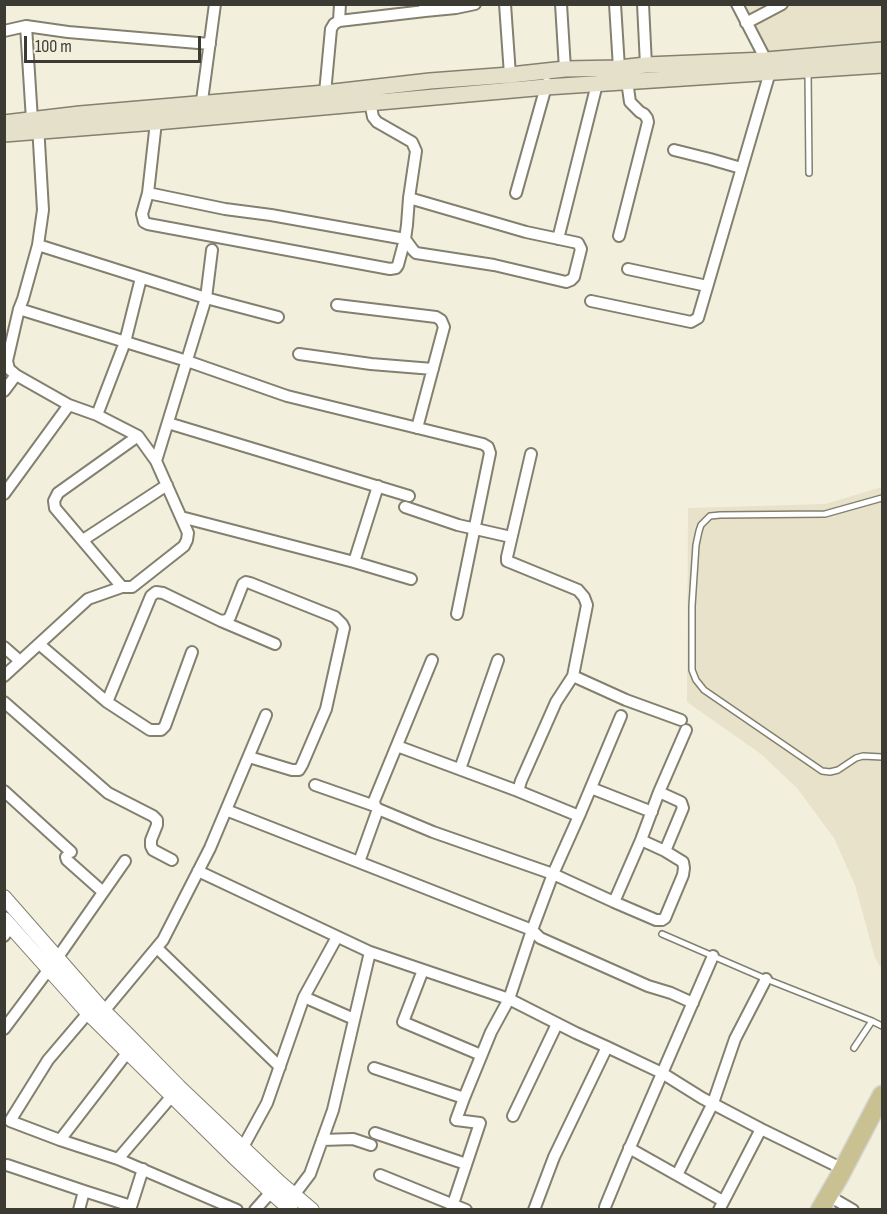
<!DOCTYPE html>
<style>
body{margin:0}
#map{position:relative;width:887px;height:1214px;overflow:hidden;background:#f3efdd;font-family:"Sofia Sans Condensed",sans-serif}
canvas{display:block}
.frame{position:absolute;inset:0;border:6px solid #3b3a33;pointer-events:none}
.scale{position:absolute;left:24px;top:36px;width:177px;height:27px;box-sizing:border-box;border:3px solid #3b3a33;border-top:0;padding-left:8px;font-size:18px;line-height:21px;white-space:nowrap;color:#3b3a33;-webkit-text-stroke:4px #f3efdd;paint-order:stroke}
</style>
<div id="map">
<canvas width="887" height="1214"></canvas>
<div class="frame"></div>
<div class="scale">100 m</div>
</div>
<script>
const g = document.querySelector('canvas').getContext('2d');
g.lineJoin = 'round';
function paint(path, color) {
  g.fillStyle = color;
  g.fill(path, 'evenodd');
}
function toPath(rows) {
  const path = new Path2D();
  for (const r of rows) {
    path.moveTo(r[0], r[1]);
    for (let i = 2; i < r.length; i += 2) path.lineTo(r[i], r[i + 1]);
  }
  return path;
}
function strokePath(path, color, width, dash) {
  g.strokeStyle = color;
  g.lineWidth = width;
  g.lineCap = dash ? 'butt' : 'round';
  g.setLineDash(dash || []);
  g.stroke(path);
}
const built = toPath([
 [738,5,882,5,882,50,766,60],
 [882,487,882,969,875,958,855,885,834,838,797,788,761,754,687,702,688,508,825,504]
]);
const service = toPath([
 [808,72,809,173],
 [882,498,825,514,720,515,710,516,701,525,699,531,696,545,692,606,692,670,696,680,704,690,822,771,830,772,838,770,856,758,863,756,882,757],
 [662,934,766,979,872,1021],
 [854,1048,872,1021,882,1026]
]);
const minor = toPath([
 [505,4,510,75],
 [561,4,565,69],
 [615,4,619,68],
 [643,4,646,65],
 [737,4,766,60],
 [425,11,456,8,475,4],
 [339,21,340,4],
 [746,23,782,4],
 [26,26,32,120],
 [4,31,26,26,68,32,210,44],
 [325,93,331,29,334,24,339,21,425,11,424,4],
 [369,97,373,117,377,122,412,142,416,151,409,198,407,225,405,239,413,250,416,253,494,265,566,282,571,280,574,277,581,249,578,243,526,232,409,198],
 [201,108,215,4],
 [674,150,710,159,741,168],
 [148,193,225,209,271,215,405,239,398,265,396,268,390,269,148,224,144,222,142,214,148,193,156,122],
 [516,193,547,83],
 [619,236,648,122,647,118,644,114,640,112,630,102,627,81],
 [558,239,597,84],
 [38,245,206,298,156,461],
 [212,250,206,298,278,317],
 [628,269,707,286],
 [591,301,691,322,698,318,770,72],
 [337,305,436,317,441,320,444,327,417,428],
 [19,309,187,361,287,396,483,444,488,447,490,453,457,614],
 [299,354,371,364,433,369],
 [4,391,16,375,9,369,7,361,19,309,23,299,38,245,43,210,38,125],
 [69,405,97,415,138,436],
 [97,415,125,342,141,278],
 [168,423,409,496],
 [531,454,507,557,507,561,578,590,584,597,587,605,573,676,556,702,521,781,518,791,579,816],
 [4,494,69,405,16,375],
 [405,507,458,525,511,537],
 [181,517,354,562,378,486],
 [83,540,167,485],
 [354,562,411,579],
 [221,621,275,644],
 [39,644,107,702,150,730,161,730,165,726,192,652],
 [4,647,20,661],
 [432,660,374,801,375,806,378,809,433,832,553,874,614,902,641,840,659,792,681,802,683,808,665,851,641,840],
 [4,676,88,599,122,587,132,587,184,546,187,540,188,533,156,461,138,436,58,493,54,501,55,508,122,587],
 [573,676,626,700,681,720],
 [4,702,108,793,153,816,157,820,157,825,151,840,151,846,153,850,172,860],
 [107,702,151,596,156,592,163,593,221,621,227,620,230,617,243,584,246,582,250,583,335,617,342,624,344,628,326,709,302,765,299,770,292,770,249,757],
 [621,716,579,816,553,874,532,930,540,938,648,986,671,993,693,1003],
 [397,746,518,791],
 [460,769,498,660],
 [315,785,375,806],
 [591,788,652,812],
 [4,791,71,852],
 [659,792,686,730],
 [226,810,532,930,509,999,491,1032,464,1098,456,1120,480,1123,451,1210],
 [66,857,67,860,103,892],
 [359,862,378,809],
 [198,871,370,952],
 [614,902,656,920,662,920,665,918,683,875,684,868,683,862,665,851],
 [4,936,11,926],
 [157,948,280,1067],
 [58,957,125,861],
 [423,970,403,1022,481,1055],
 [304,997,354,1019],
 [104,1011,163,940,210,848,266,715],
 [4,1029,49,969],
 [127,1053,60,1140,118,1159,171,1097],
 [374,1068,464,1098],
 [513,1116,557,1024],
 [375,1133,466,1164],
 [60,1140,10,1121,48,1060,88,1013],
 [322,1140,353,1139,371,1145],
 [243,1147,267,1103,304,997,337,937],
 [629,1148,723,1201],
 [118,1159,237,1210],
 [7,1165,84,1191],
 [380,1175,466,1210],
 [677,1175,713,1103,735,1039,766,979],
 [294,1195,310,1174,333,1110,370,952,509,999,576,1033,607,1047,662,1073,702,1098,761,1129,843,1169],
 [829,1196,853,1210],
 [79,1210,84,1191,131,1206],
 [130,1210,143,1169],
 [255,1210,271,1192],
 [534,1210,554,1157,607,1047],
 [605,1210,605,1207,624,1161,713,956],
 [719,1210,761,1129]
]);
const tertiary = toPath([
 [4,897,104,1011,129,1036,179,1087,279,1182,312,1210],
 [4,919,88,1013,234,1157,271,1192,291,1210]
]);
const secondary = toPath([
 [4,123,80,114,325,93,430,81,510,75,565,69,619,68,646,65,766,60,882,50],
 [4,134,156,122,546,87,882,65]
]);
const primary = toPath([
 [820,1210,839,1177,882,1095]
]);
paint(built, '#e7e2c9');
strokePath(service, '#838070', 8);
strokePath(minor, '#838070', 14);
strokePath(tertiary, '#838070', 16);
strokePath(secondary, '#838070', 18);
strokePath(primary, '#d4d4d2', 21);
strokePath(service, '#fff', 5);
strokePath(minor, '#fff', 10);
strokePath(tertiary, '#fff', 14);
strokePath(secondary, '#e5e0c9', 15);
strokePath(primary, '#cac192', 18);
</script>
